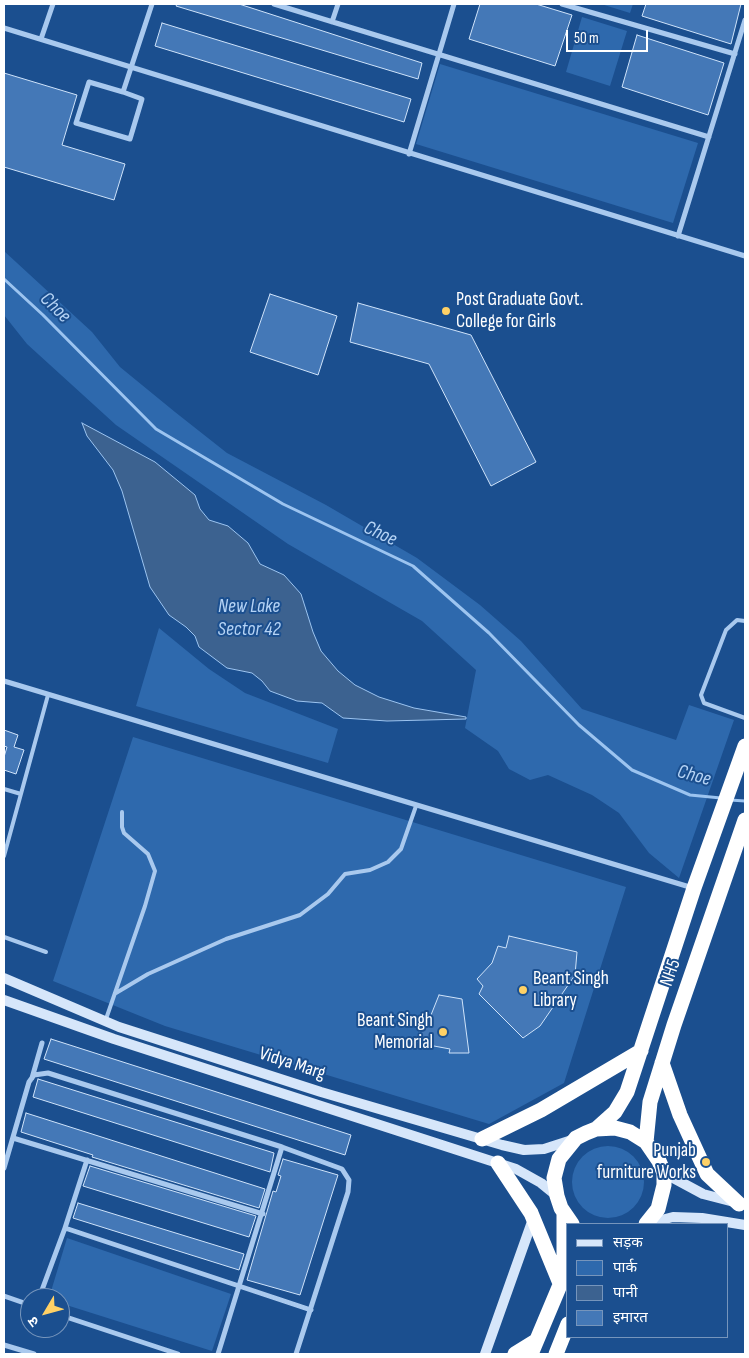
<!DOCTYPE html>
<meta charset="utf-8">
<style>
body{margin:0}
#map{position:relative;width:749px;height:1358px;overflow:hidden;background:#1b4f8f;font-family:"Sofia Sans Condensed","Noto Sans Devanagari",sans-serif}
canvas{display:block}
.frame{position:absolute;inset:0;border:5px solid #fff;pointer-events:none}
.legend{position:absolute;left:566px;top:1223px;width:162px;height:115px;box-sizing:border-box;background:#1b4f8f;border:1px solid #7695bc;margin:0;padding:6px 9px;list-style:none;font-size:15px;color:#fff}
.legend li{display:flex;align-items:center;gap:10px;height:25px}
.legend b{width:25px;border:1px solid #7695bc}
.north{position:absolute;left:20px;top:1288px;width:50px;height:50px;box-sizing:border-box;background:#1b4f8f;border:1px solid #7695bc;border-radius:50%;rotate:233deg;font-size:14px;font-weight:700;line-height:20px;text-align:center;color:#fff}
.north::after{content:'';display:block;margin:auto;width:18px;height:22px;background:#ffd166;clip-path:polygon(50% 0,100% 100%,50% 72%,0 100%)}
.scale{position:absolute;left:566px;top:30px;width:82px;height:22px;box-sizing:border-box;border:2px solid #fff;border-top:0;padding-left:6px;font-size:15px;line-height:18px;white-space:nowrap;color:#fff;-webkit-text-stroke:4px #1b4f8f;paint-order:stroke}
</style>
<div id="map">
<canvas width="749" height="1358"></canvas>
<div class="frame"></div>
<ul class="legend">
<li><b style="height:6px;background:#d6e6fa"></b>सड़क</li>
<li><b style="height:14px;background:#2e69ad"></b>पार्क</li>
<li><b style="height:14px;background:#3c6290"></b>पानी</li>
<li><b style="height:14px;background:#4478b7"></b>इमारत</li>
</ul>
<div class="north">उ</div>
<div class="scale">50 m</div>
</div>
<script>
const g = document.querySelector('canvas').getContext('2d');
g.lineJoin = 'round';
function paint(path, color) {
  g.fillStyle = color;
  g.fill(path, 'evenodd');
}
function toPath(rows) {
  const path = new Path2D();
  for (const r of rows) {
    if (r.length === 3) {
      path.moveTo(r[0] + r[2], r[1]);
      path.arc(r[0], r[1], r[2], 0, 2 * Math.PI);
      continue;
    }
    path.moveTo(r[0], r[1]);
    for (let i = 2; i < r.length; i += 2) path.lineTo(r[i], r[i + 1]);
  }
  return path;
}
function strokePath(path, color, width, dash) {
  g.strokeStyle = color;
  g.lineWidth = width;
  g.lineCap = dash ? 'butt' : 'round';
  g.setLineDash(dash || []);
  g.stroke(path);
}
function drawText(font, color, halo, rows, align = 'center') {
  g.font = font + ' "Sofia Sans Condensed",sans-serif';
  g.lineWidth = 4;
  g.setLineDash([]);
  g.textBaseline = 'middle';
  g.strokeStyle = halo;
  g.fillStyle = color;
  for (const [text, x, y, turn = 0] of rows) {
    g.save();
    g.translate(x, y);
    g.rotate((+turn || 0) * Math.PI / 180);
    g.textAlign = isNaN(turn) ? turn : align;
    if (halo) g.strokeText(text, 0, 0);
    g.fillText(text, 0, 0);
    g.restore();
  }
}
const green = toPath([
 [601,4,633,4,630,13],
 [582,17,627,31,610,86,566,72],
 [440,64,698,143,673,223,416,144],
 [4,251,92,332,120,367,175,412,227,453,326,505,417,558,480,605,521,641,582,709,676,740,689,705,734,720,679,878,649,853,619,813,592,795,548,775,530,780,509,769,498,751,465,728,476,670,422,621,288,544,116,425,27,344,4,315],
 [159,628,209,669,245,693,338,729,328,763,136,706],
 [133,737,626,887,564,1083,489,1124,165,1026,53,981],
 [608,1182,36],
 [67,1238,231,1294,212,1351,60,1303,60,1298,49,1298]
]);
const water = toPath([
 [82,423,155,462,195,495,200,509,209,520,228,526,248,543,260,564,284,575,301,594,313,632,321,651,338,671,355,685,379,697,414,708,466,717,466,719,387,721,343,718,322,703,297,701,270,691,262,681,252,673,227,668,199,647,195,636,186,627,169,615,150,587,122,491,113,470,87,436,82,423]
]);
const stream = toPath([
 [4,279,43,315,156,429,283,504,413,566,489,633,579,725,632,770,690,795,721,798],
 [730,800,745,801]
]);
const building = toPath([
 [177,4,239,4,422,63,418,79,176,6,177,4],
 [480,4,536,4,572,15,555,66,469,39,480,4],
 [646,4,741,4,731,44,642,16,646,4],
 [162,23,411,99,404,122,155,46,162,23],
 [637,35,724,63,708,115,622,87,637,35],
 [4,73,77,95,62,145,125,164,114,200,4,167,4,73],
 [270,294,337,316,318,375,250,352,270,294],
 [358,303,471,335,536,462,491,486,429,364,350,342,358,303],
 [4,730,18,735,14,747,24,750,16,774,4,770,4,757,7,747,4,746,4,730],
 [509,936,577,952,575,975,540,1026,523,1038,479,994,483,986,477,979,492,963,498,946,506,948,509,936],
 [439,995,462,999,469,1053,449,1053,450,1049,418,1043,422,1020,429,1020,439,995],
 [51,1039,351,1135,345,1155,44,1059,51,1039],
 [38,1079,274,1153,270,1172,33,1097,38,1079],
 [26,1113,265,1189,259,1208,92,1157,93,1155,21,1132,26,1113],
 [283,1159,338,1175,300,1295,247,1280,273,1191,276,1192,281,1176,278,1175,283,1159],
 [90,1166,256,1216,249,1237,83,1186,90,1166],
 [78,1203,244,1254,239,1270,73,1218,78,1203]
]);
const lane = toPath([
 [745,621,737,620,726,630,701,695,704,703,745,718],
 [4,789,21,794],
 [4,856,48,695],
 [4,937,46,952],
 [116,993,148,974,226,939,300,915,328,894,345,874,370,870,388,862,401,849,416,806],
 [106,1019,145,906,155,871,148,854,124,833,122,827,122,812]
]);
const street = toPath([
 [274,4,709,137],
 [562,4,735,54],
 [332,22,338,4],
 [4,28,745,256],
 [41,39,53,4],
 [123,92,89,82,76,123,130,139,142,99,123,92,152,4],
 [409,154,454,4],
 [678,236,745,20],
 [4,681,693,888],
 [32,1078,42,1043],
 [13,1138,263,1214],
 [87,1160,65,1228,311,1310],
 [4,1168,29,1082,34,1075,48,1073,282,1147,342,1169,349,1180,348,1192,296,1354],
 [4,1296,30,1305],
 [39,1298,65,1228],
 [60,1315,178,1354],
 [4,1345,34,1354],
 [218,1354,282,1147]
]);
const secondary = toPath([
 [4,978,119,1027,321,1092,502,1145,524,1150,544,1149,575,1139],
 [4,1000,114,1039,516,1169,541,1183,557,1196],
 [664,1173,703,1194,734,1202],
 [646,1224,673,1217,702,1218,745,1225],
 [485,1354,533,1219]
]);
const highway = toPath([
 [662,1063,680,1115,707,1174,739,1204],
 [596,1129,615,1112,627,1092,694,888,745,746],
 [482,1139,541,1110,641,1051],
 [646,1142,650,1102,674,1025,745,820],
 [498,1163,531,1213,559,1281],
 [572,1224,561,1208,557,1196,554,1178,559,1159,576,1138,586,1133,596,1129,615,1128,630,1132,646,1142,659,1161,664,1173,664,1185,658,1209,646,1224],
 [515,1354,536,1341],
 [531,1354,560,1285,564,1259,564,1213],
 [556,1354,568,1324]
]);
const markers = [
 [446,311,5,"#ffd166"],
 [523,990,5,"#ffd166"],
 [443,1032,5,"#ffd166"],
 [706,1162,5,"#ffd166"]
];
const poiNames = [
 ["Post Graduate Govt.",456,300],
 ["College for Girls",456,322],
 ["Beant Singh",533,979],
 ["Library",533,1001],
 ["Beant Singh",433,1021,"right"],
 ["Memorial",433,1043,"right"],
 ["Punjab",696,1151,"right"],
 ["furniture Works",696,1173,"right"]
];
const streetNames = [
 ["NH5",671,973,-71],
 ["Vidya Marg",292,1064,18]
];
const waterNames = [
 ["Choe",55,308,44],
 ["Choe",380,534,25],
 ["New Lake",249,607],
 ["Sector 42",249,630],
 ["Choe",694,776,15]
];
paint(green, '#2e69ad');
paint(water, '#3c6290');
strokePath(water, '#9cc4f0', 1);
strokePath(stream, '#9cc4f0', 3);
paint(building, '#4478b7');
strokePath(building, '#cfe3fa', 1);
strokePath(lane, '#a9c9ee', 4);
strokePath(street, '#a9c9ee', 5);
strokePath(secondary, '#d6e6fa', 10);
strokePath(highway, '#fff', 15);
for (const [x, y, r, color] of markers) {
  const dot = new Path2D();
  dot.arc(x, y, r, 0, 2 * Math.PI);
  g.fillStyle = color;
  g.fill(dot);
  strokePath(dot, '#1b4f8f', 2);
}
drawText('19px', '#fff', '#1b4f8f', poiNames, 'left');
drawText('19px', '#fff', '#1b4f8f', streetNames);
drawText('italic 20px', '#b5d3f5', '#1b4f8f', waterNames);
</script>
